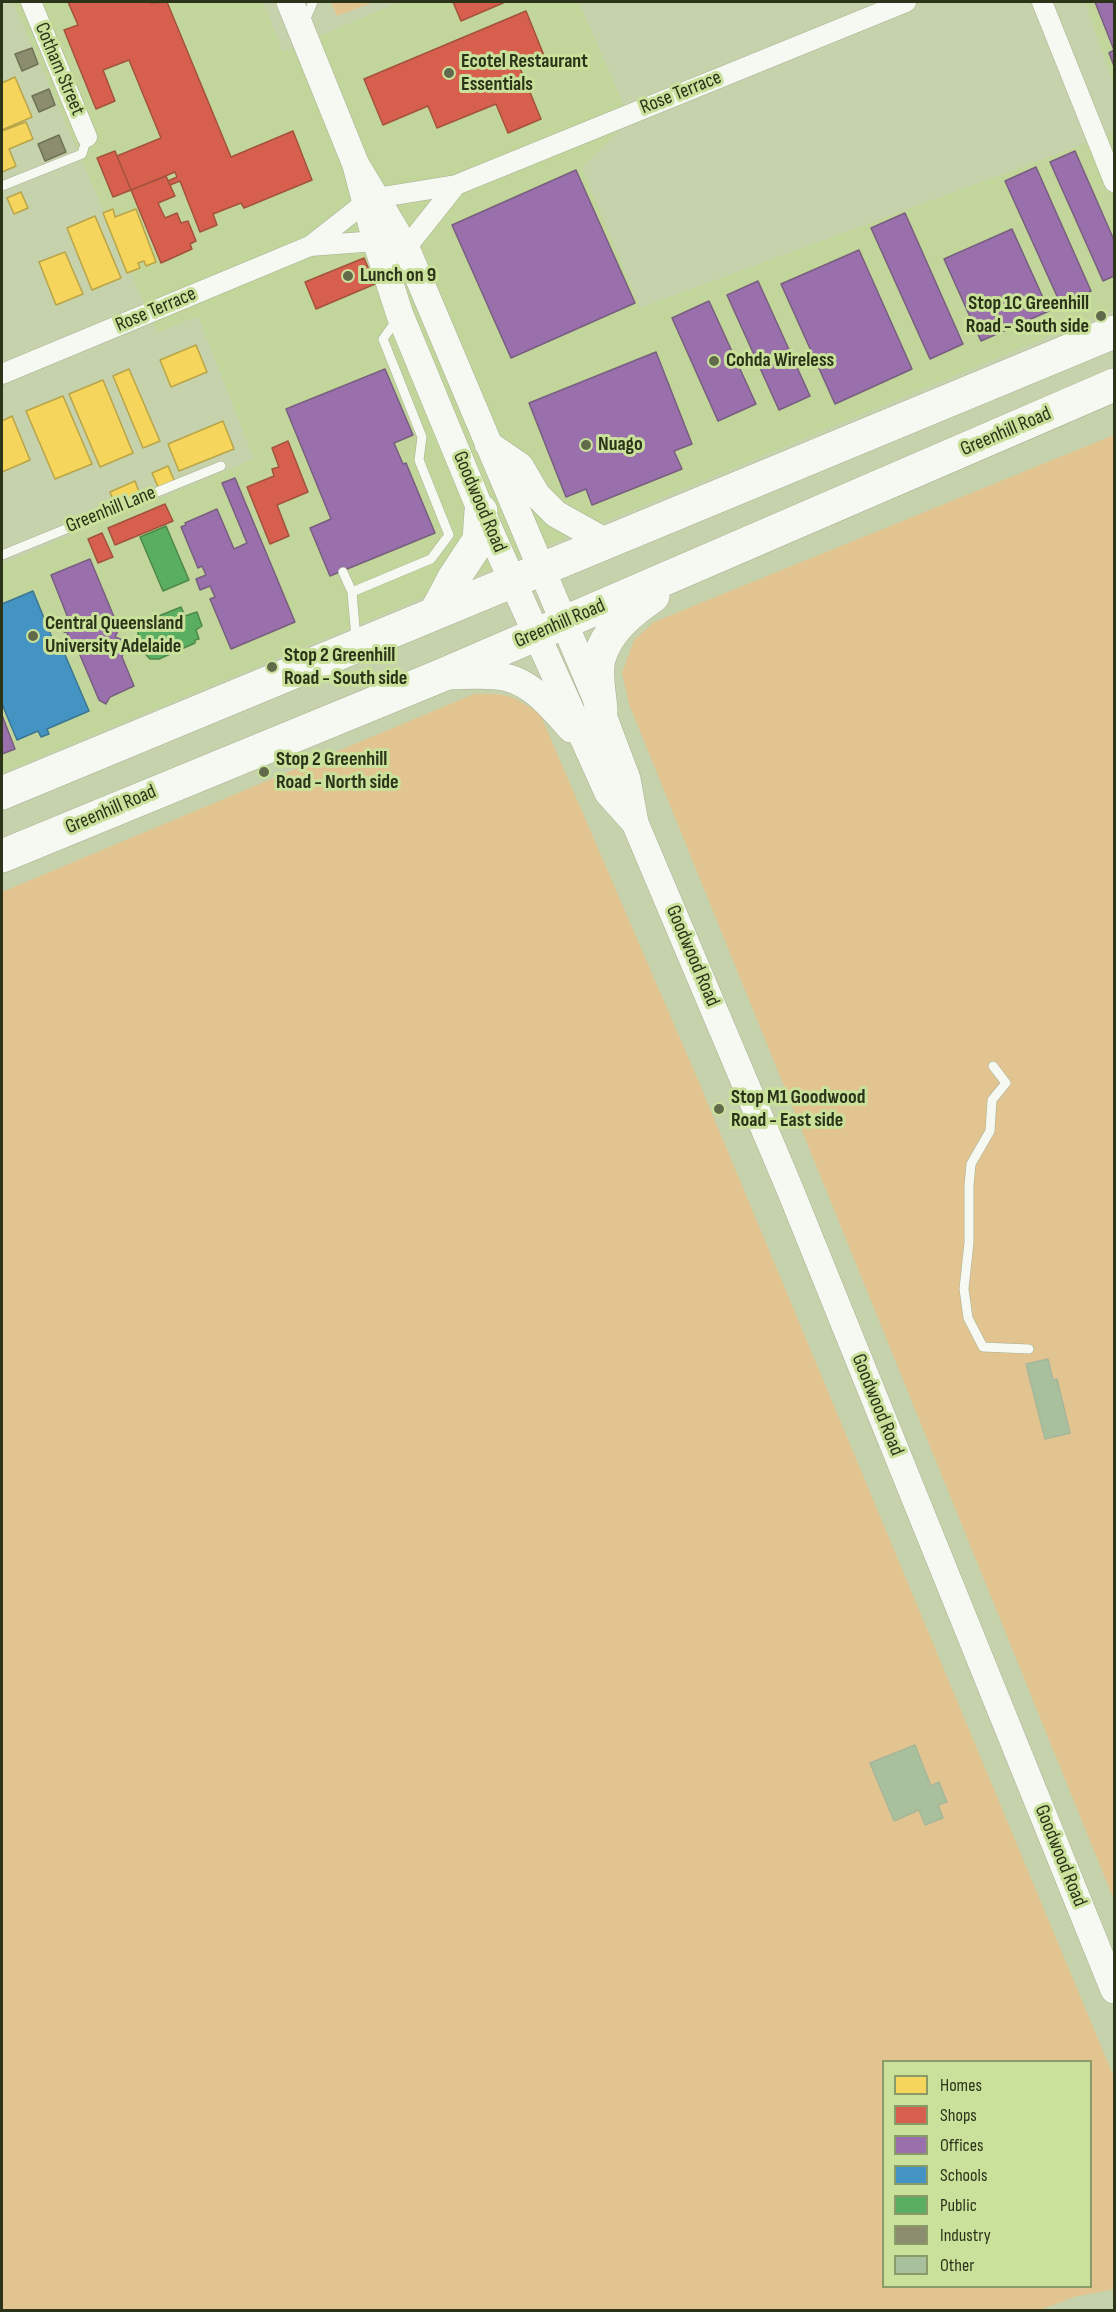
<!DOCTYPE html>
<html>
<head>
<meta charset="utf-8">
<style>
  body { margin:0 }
  #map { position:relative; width:1116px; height:2312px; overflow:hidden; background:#c5d2ab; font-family:"Sofia Sans Condensed",sans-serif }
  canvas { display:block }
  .frame { position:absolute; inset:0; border:3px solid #2b3318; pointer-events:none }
  .legend { position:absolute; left:882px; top:2060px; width:210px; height:228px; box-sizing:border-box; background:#cae19c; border:2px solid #8a9b67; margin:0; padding:8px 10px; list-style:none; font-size:18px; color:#2b3318 }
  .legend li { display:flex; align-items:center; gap:12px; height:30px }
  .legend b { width:30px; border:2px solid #8a9b67 }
</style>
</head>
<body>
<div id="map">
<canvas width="1116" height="2312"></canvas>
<div class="frame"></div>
<ul class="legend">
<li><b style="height:16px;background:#f6d55c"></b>Homes</li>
<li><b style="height:16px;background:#d6604d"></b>Shops</li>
<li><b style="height:16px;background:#9970ab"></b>Offices</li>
<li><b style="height:16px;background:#4393c3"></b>Schools</li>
<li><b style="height:16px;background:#5aae61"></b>Public</li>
<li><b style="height:16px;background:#8c8c6e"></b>Industry</li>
<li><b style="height:16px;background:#a9c09d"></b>Other</li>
</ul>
</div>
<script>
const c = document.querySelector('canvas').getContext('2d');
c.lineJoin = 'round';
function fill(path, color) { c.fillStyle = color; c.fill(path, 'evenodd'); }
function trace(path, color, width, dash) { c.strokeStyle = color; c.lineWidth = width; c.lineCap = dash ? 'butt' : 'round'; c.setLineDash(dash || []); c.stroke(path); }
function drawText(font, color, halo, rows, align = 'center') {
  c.font = font + ' "Sofia Sans Condensed",sans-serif'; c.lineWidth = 6; c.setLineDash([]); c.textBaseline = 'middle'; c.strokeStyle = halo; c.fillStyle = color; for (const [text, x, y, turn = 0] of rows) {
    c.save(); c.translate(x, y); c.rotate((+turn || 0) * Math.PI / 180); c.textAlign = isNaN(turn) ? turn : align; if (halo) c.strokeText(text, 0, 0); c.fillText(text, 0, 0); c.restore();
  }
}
fill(new Path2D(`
  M13,2h250l20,50 116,-50h180l51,118 -48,48 58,140 474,-175v176l-1112,464v-209l252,-105 -56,-143 -41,17z
  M1085,2h29v83z`), '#c2d59a');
fill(new Path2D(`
  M331,2h43l-37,14z
  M1114,435v1465l-485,-1196 -7,-31 12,-33 20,-18z
  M474,694c33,-1 38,1 66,20l158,366 416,997v212l-40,8 -34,13h-1038v-1418zM884,2062h206v224h-206z`), '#e2c491');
const homes = new Path2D(`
  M15,77l17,40 -30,13v-47z
  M26,122l7,17 -24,10 7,17 -14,6v-41z
  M21,192l7,16 -14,6 -7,-16z
  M113,209l2,8 21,-8 20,53 -10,4 -2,-5 -6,2 2,5 -13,5 -24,-60z
  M95,216l26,62 -29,12 -25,-62z
  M65,252l18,42 -27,11 -17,-43z
  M196,345l11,27 -36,15 -11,-27z
  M129,369l31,72 -17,7 -30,-72z
  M103,380l30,73 -33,14 -31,-73z
  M63,396l29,68 -37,15 -29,-68z
  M12,416l18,44 -28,12v-51z
  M223,421l11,28 -55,22 -11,-27z
  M168,466l7,16 -16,7 -7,-16z
  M135,481l6,16 -25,10 -6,-15z`);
fill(homes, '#f6d55c');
trace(homes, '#b9a448', 1.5);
const shops = new Path2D(`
  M68,2h82l1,1 16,-1 64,155 62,-26 19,49 -68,28 -3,-5 -28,11 4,11 -17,7 -20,-51 -10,4 -2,-4 9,-4 -2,-5 -44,18 -14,-34 44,-18 -32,-78 -26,10 12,31 -19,8 -32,-79 14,-5z
  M453,2h50v1l-42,18z
  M526,11l19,47 -25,10 21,51 -33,14 -12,-29 -59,24 -9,-22 -45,19 -19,-46z
  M115,151l16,39 -18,7 -16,-39z
  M166,176l9,20 -17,7 7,15 12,-5 4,10 7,-2 8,20 -6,3 2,5 -31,14 -30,-73z
  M364,258l11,26 -59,25 -11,-27z
  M288,441l20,51 -31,13 12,31 -19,8 -23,-57 27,-11 -2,-7 7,-2 -7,-19z
  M165,504l8,17 -58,24 -7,-17z
  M102,533l11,24 -15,6 -10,-24z`);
fill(shops, '#d6604d');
trace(shops, '#a3523d', 1.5);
const offices = new Path2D(`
  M1095,2h19v64l-5,-13 5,-3z
  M1075,151l39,89v36l-11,5 -53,-119z
  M1036,167l55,124 -30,14 -56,-124z
  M576,170l59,133 -124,55 -59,-133z
  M905,213l58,131 -33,15 -59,-131z
  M1012,229l37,82 -68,30 -37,-82z
  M859,250l53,119 -77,35 -54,-120z
  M758,281l52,115 -31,14 -52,-115z
  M709,301l47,103 -38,17 -46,-103z
  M656,352l36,92 -18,7 8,18 -90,36 -6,-16 -20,8 -37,-94z
  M385,369l28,66 -19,8 9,21 3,-1 29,70 -105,43 -20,-48 21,-9 -45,-110z
  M235,478l60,144 -64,27 -21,-50 5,-2 -5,-11 -10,4 -4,-11 10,-4 -4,-9 -4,2 -17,-41 5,-2 -1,-2 32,-14 17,40 13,-6 -25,-60z
  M90,559l29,70 -4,8 13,5 -6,15 12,29 -24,11 -4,7 -7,-4 -22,-52 -7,-3 1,-5 -5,-1 2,-6 -4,-1 4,-14 -17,-43z
  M2,715l13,34 -13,5z`);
fill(offices, '#9970ab');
trace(offices, '#785e7f', 1.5);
const schools = new Path2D(`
  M33,591l22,54 5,-2 29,68 -42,18 2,5 -8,3 -3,-6 -21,9 -15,-36v-100z`);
fill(schools, '#4393c3');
trace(schools, '#3c7690', 1.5);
const public = new Path2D(`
  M166,526l23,54 -26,11 -23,-54z
  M181,607l4,9 12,-4 5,14 -6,4 3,9 -4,1v3l-36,16h-9l-12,-13v-18l7,-3 -1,-3z`);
fill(public, '#5aae61');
trace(public, '#4c894b', 1.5);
const industry = new Path2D(`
  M32,48l6,16 -16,7 -7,-17z
  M49,89l6,16 -16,7 -7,-16z
  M59,135l7,17 -21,9 -7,-17z`);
fill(industry, '#8c8c6e');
trace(industry, '#6f7154', 1.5);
const building = new Path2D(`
  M1048,1359l5,21 4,-1 13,54 -25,6 -19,-75z
  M915,1745l16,41 8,-4 8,20 -9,3 5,13 -18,7 -6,-15 -25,11 -24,-58z`);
fill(building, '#a9c09d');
trace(building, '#a6b69a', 1.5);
const lane = new Path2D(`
  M305,21l8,-19
  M2,186l80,-32 5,-17
  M2,555l219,-89
  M343,572l9,20 4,47
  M352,592l79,-33 18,-24 -30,-75 3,-23 -39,-98 15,-21
  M993,1066l13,17 -14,17 -2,31 -19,33 -2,21v57l-5,47 4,29 15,29 46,2`);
const street = new Path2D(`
  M31,2l56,135
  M1042,2l72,180
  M376,198l80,-13 450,-183
  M310,246l66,-5
  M406,248l50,-63
  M2,374l308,-128 56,-44`);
const secondary = new Path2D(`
  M290,2l66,163 20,76 24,74 81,196 127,282 27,30
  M356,165l50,83 195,462 26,69 8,44 154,364 325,803
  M488,444l32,22 17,29 19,19 50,28
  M446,676c17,0 34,-2 51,0 32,2 54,31 74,53`);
const highway = new Path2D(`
  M436,612l18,-34 25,-38 2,-29
  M601,710c-1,-15 -6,-36 -2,-51 7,-28 32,-48 54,-63
  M2,793l1112,-461
  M2,856l438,-180 674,-291`);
trace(lane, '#a7b193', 10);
trace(street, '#a7b193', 21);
trace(secondary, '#a7b193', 28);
trace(highway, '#a7b193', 34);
trace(lane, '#f6f8f2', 9);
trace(street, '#f6f8f2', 20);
trace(secondary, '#f6f8f2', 27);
trace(highway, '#f6f8f2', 33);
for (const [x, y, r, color] of [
  [449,73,6,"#616b4b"],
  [348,276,6,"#616b4b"],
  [1101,316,6,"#616b4b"],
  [714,361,6,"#616b4b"],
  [586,445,6,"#616b4b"],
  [33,636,6,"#616b4b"],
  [272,667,6,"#616b4b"],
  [264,772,6,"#616b4b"],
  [719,1109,6,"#616b4b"]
]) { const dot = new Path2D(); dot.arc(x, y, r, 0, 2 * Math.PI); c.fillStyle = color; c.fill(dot); trace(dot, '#cae19c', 2); }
drawText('bold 20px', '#2b3318', '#cae19c', [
  ["Ecotel Restaurant",461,62],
  ["Essentials",461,85],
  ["Lunch on 9",360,276],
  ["Stop 1C Greenhill",1089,304,"right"],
  ["Road - South side",1089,327,"right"],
  ["Cohda Wireless",726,361],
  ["Nuago",598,445],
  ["Central Queensland",45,624],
  ["University Adelaide",45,647],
  ["Stop 2 Greenhill",284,656],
  ["Road - South side",284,679],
  ["Stop 2 Greenhill",276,760],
  ["Road - North side",276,783],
  ["Stop M1 Goodwood",731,1098],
  ["Road - East side",731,1121]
], 'left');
drawText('20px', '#2b3318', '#cae19c', [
  ["Cotham Street",59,69,67],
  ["Rose Terrace",681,93,-22],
  ["Rose Terrace",156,310,-23],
  ["Greenhill Road",1006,432,-23],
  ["Goodwood Road",479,502,67],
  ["Greenhill Lane",111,510,-22],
  ["Greenhill Road",560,624,-23],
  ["Greenhill Road",111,810,-23],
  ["Goodwood Road",692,956,67],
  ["Goodwood Road",877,1405,68],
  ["Goodwood Road",1060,1856,68]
]);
</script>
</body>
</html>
